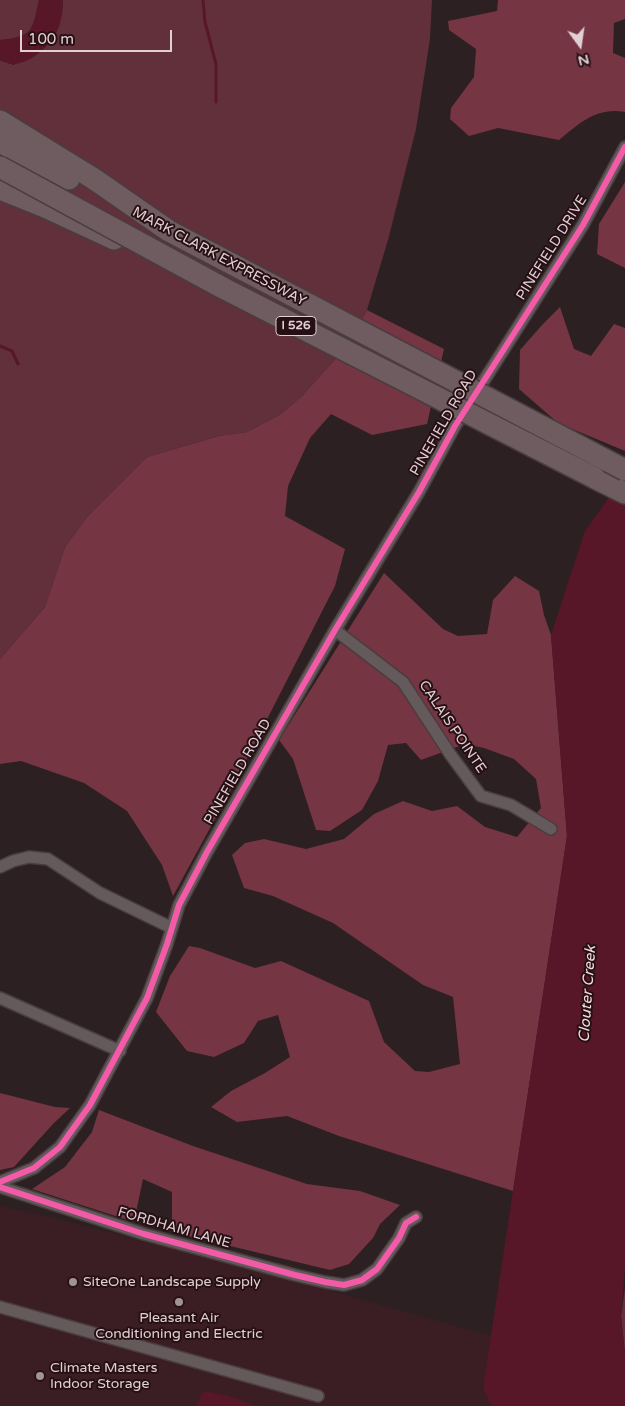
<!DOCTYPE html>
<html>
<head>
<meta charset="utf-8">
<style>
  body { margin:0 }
  #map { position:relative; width:625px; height:1406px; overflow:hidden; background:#2c2022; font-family:"Varela Round",sans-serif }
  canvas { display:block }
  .north { position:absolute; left:555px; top:20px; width:50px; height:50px; -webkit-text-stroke:4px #271015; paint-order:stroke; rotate:166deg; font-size:14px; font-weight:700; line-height:20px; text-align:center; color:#e1d0d3 }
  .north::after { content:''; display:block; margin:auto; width:18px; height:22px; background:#e1d0d3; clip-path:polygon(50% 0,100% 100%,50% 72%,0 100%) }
  .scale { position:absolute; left:20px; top:30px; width:152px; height:22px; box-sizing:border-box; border:2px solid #e1d0d3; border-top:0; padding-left:6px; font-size:15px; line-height:18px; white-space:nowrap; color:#e1d0d3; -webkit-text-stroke:4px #271015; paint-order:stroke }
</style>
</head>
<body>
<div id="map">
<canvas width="625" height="1406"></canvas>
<div class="north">N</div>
<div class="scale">100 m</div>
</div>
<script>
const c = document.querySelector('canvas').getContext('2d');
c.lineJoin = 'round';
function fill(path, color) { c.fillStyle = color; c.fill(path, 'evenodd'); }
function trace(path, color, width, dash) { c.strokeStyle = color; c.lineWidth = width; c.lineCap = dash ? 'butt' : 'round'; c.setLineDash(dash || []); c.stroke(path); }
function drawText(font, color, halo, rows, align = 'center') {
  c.font = font + ' "Varela Round",sans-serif'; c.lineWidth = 4; c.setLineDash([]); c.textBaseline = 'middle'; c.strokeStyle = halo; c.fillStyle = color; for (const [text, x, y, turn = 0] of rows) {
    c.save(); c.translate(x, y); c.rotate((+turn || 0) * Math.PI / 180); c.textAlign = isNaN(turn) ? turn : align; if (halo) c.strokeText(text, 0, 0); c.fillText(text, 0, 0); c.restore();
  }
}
fill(new Path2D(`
  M0,1206l54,12 260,68 177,50 -8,52 8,18h-491z`), '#3b1e24');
fill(new Path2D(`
  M0,0h39c-6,30 -6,37 -39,40z
  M63,0h369l-2,39 -14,90 -28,111 -21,70 -20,36 -45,50 -21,18 -34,18 -28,4 -72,21 -60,60 -22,30 -20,60 -45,52v-599l14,5 48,-51z
  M625,1288v66l-4,-38z`), '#61303a');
fill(new Path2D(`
  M498,0h127v19l-11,4 -1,30 12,5v54c-29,-5 -45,11 -66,28l-61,-12 -29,8 -19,-17 1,-11 23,-31 2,-28 -27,-19 -1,-9 49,-10z
  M625,182v86l-28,-14 2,-30z
  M560,307l14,42 17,7 23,-32 11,4v123l-67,-28 -39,-34 1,-39 22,-25z
  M367,310l77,39 -17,75 -55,11 -41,-21 -21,24 -22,48 -3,30 60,33 -10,37 -101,198 -61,112 -11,-31 -35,-54 -43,-28 -63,-22 -21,3v-105l45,-52 20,-60 22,-30 60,-60 72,-21 28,-4 34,-18 21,-18 45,-50z
  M384,573l59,56 15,7 29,-2 6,-34 22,-24 24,15 5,24 7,20 16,201 -54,355 -174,-55 -52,-20 -50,6 -26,-15 20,-16 34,-18 25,-16 -12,-42 -20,6 -14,22 -30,14 -27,-6 -31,-39 14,-36 19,-30 11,2 55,20 26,-7 88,40 15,41 31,29 14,1 31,-8 -7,-67 -30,-12 -90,-62 -60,-27 -29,-8 -12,-33 13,-12 19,-4 42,10 38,-10 30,-25 29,-13 29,10 25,-5 28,21 32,10 24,-29 -5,-29 -22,-20 -30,-11 -19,-4 -44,16 -15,-17 -18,2 -10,36 -16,29 -32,21 -14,-1 -23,-71 -14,-19z
  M0,1093l55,14 15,1 -16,15 -40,44 -14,3z
  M99,1110l94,36 114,38 53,7 40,14 -20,19 -7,14 -24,26 -19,6 -158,-38v-40l-29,-13 -9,43 -102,-33 33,-22 27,-35z`), '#753543');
fill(new Path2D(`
  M39,0h24c-1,10 -1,22 -6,31 -7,15 -25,31 -42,33 -4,1 -11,-2 -15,-4v-20c35,-3 32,-11 39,-40z
  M625,475v792l-4,49 4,38v52h-134l-8,-18 84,-552 -16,-201 34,-104z
  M206,1391l29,7 17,7 12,1h-67l4,-11z`), '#581728');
trace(new Path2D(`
  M203,0l2,22 11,42v38
  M0,346l12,5 6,13`), '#581728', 3);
const minor = new Path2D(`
  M335,630l68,52 47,72 31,42 30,9 40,24
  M0,867l13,-6 16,-4 19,2 52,34 72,35
  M0,998l120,53
  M0,1182l34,-14 26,-21 30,-42 57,-107 20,-54 12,-39 28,-53 128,-222 84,-138 36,-66 128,-201 42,-78
  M0,1187l144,47 151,41 30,7 19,3 18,-5 15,-11 22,-31 7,-15 10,-6
  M0,1307l318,89`);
const motorway = new Path2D(`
  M0,121l94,58 75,52
  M0,142l69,37
  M0,189l45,18 69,32
  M595,478l30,15`);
trace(minor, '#493d40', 14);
trace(motorway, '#493d40', 24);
trace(minor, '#64595b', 11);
trace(motorway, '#6e5c60', 21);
const motorwayBridge = new Path2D(`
  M0,167l223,121 372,190
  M169,231l456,239`);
trace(motorwayBridge, '#493d40', 24, []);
trace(motorwayBridge, '#6e5c60', 21);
trace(new Path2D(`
  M0,1182l34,-14 26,-21 30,-42 57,-107 20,-54 12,-39 28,-53 128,-222 84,-138 36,-66 128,-201 42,-78
  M0,1187l144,47 151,41 30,7 19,3 18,-5 15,-11 22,-31 7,-15 10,-6`), '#f35aa7', 6);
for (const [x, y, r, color] of [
  [73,1282,5,"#a29295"],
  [179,1302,5,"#a29295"],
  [40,1376,5,"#a29295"]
]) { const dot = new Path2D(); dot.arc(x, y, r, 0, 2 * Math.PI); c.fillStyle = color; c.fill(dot); trace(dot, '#271015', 2); }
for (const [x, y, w] of [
  [296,326,40]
]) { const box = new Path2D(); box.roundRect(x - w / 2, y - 9.5, w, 19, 4); c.fillStyle = '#271015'; c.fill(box); trace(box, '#e1d0d3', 1); }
drawText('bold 12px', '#e1d0d3', null, [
  ["I 526",296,326]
]);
drawText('14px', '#e1d0d3', '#271015', [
  ["PINEFIELD DRIVE",552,248,-58],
  ["MARK CLARK EXPRESSWAY",219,257,28],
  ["PINEFIELD ROAD",444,423,-60],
  ["CALAIS POINTE",452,727,56],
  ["PINEFIELD ROAD",238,772,-60],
  ["FORDHAM LANE",174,1228,16]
]);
drawText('14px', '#e1d0d3', '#271015', [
  ["SiteOne Landscape Supply",83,1282],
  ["Pleasant Air",179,1318,"center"],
  ["Conditioning and Electric",179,1334,"center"],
  ["Climate Masters",50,1368],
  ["Indoor Storage",50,1384]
], 'left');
drawText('italic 15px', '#f2dbde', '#271015', [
  ["Clouter Creek",588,994,-86]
]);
</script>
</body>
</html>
